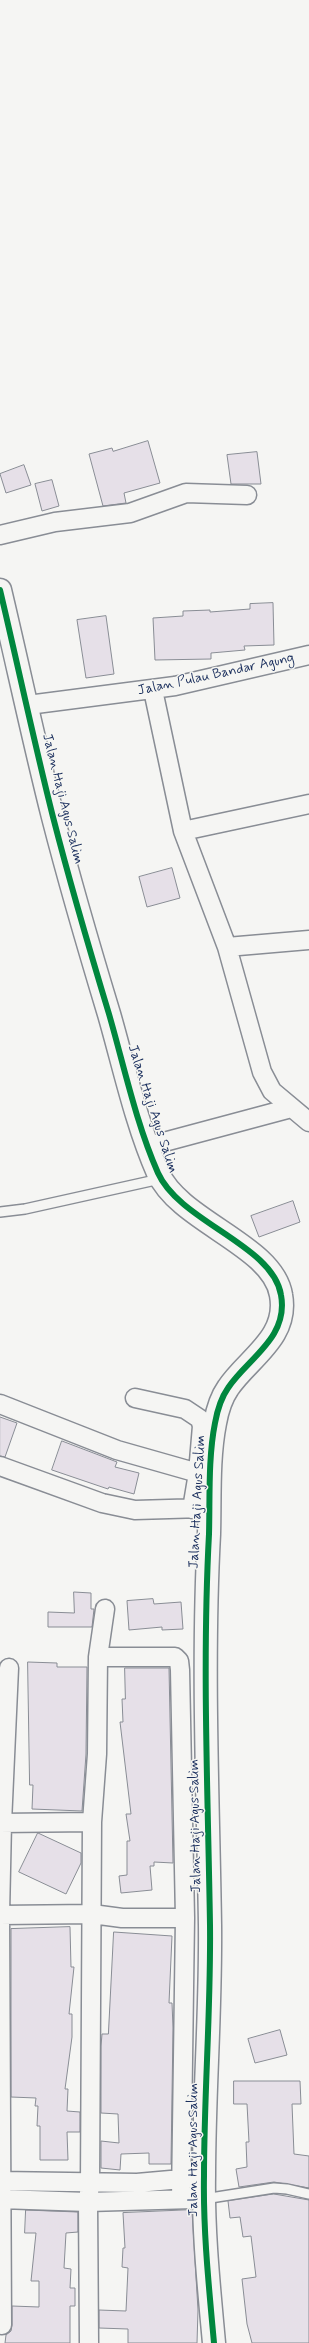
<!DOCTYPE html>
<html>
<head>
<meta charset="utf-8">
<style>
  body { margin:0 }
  canvas { display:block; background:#f5f5f3 }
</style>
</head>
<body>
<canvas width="309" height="2343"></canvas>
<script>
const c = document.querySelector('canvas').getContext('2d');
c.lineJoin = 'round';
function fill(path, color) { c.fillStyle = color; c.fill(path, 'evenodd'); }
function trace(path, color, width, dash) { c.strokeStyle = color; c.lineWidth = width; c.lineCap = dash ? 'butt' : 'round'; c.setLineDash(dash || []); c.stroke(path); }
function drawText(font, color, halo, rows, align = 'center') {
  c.font = font + ' Mynerve,sans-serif'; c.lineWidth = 3; c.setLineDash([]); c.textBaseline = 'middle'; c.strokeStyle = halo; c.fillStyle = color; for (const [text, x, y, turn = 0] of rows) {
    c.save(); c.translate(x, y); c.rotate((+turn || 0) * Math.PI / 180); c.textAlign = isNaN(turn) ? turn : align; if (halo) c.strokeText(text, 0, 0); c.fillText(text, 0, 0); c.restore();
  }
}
const building = new Path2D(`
  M148,441l12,42 -36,10 2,10 -23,3 -14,-52 23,-6 1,3z
  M257,452l4,32h-30l-4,-29z
  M24,465l7,20 -25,8 -6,-19z
  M52,480l7,26 -17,5 -7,-27z
  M273,603l1,42 -30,1 1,4 -34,3v6l-56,1 -2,-42 30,-2v-5l27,-1v2l40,-3v-5z
  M106,616l8,58 -28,4 -9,-58z
  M172,868l8,30 -33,9 -8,-30z
  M293,1201l7,21 -41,15 -8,-21z
  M0,1417l17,6 -12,34 -5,-1z
  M62,1441l55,21 -2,5 24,6 -5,21 -25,-7 -1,2 -56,-19z
  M74,1592l17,1v16h3l-2,18h-44v-15l26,1z
  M153,1599l1,5 27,-2 2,27 -21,1v-3l-33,3 -2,-29z
  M28,1662l29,1v4h30l-1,87 -4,57 -50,-2 1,-24h-3z
  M125,1668h44l4,195 -19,-1v4h-4l2,24 -31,3 -2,-17 8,-1v-34h3l-4,-27h5l-11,-92h3l-1,-23h3z
  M38,1833l43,20v10l-15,31 -47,-22z
  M70,1927l1,40h3l-5,47h3v23l-7,52h3l-1,22 13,1v20h-13l1,28h-28v-34h-3l1,-20h-3l1,-8 -25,-1v-168z
  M114,1932l58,4 -3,67h3l1,25 -2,136h-22v-11l-28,1 -1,16 -19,-2v-27l18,2 -1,-29 -17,-1v-67l1,-12h6z
  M280,2030l7,25 -32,8 -7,-24z
  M234,2081h66l1,23h-9l2,50 15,2v32l-35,-6 -35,5 -3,-18 11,-2 -1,-25h3l-2,-38h-13z
  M274,2194l35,6v143h-57l-5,-19 -5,-45 14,-2 -5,-41 -8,1 -3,-20 -10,1 -2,-17z
  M26,2210l52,2v20l-12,1 -2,35 7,1 -1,19h5v18h-5v37h-65l1,-8 5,-4 1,-6v-19l27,1v-26h-8l5,-48h-11z
  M192,2210l6,100 -1,33h-69v-14l-29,-1v-18l27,1 2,-43 -6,-1 1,-19h2l-2,-35z`);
fill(building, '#e6e0e8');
trace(building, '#898d95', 1);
const lane = new Path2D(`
  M0,1212l25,-3 135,-30
  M204,2199l70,-11 13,1 22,5`);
const street = new Path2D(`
  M0,535l55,-13 75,-9 56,-20 61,2
  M153,690l30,141 44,116 35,125 10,19 37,31
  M28,705l147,-19 134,-31
  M183,831l126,-27
  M227,947l82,-7
  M149,1146l142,-38
  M135,1398l50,11 15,10 2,7 -4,47
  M0,1404l117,46 81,23 -6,36
  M0,1466l102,37 33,7 68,-2
  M98,1657l7,-48
  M0,1823l92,-1
  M0,1914l2,-91 7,-155
  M0,1915l92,-1 30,4h63l-5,-248 -1,-9 -4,-4h-77l-1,97 -5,68 -2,362 -2,18 1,141
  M0,1917l2,408
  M0,2181l137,2 56,-5
  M0,2199l88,3 105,-3
  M181,2199l4,-281`);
const secondary = new Path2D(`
  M0,590c18,76 34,152 53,227 17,66 36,131 56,197 15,52 27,109 49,159 22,49 115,72 123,122 8,43 -34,64 -53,93 -7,10 -11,24 -13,35 -7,35 -5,76 -6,111 -7,130 -1,261 1,391 1,84 -6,167 -6,251 -1,55 5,112 10,167`);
trace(lane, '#898d95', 12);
trace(street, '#898d95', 21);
trace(secondary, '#898d95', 25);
trace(lane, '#f5f5f3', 9);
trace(street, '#f5f5f3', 18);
trace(secondary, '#f5f5f3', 22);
trace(new Path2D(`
  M0,590c18,76 34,152 53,227 17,66 36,131 56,197 15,52 27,109 49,159 22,49 115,72 123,122 8,43 -34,64 -53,93 -7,10 -11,24 -13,35 -7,35 -5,76 -6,111 -7,130 -1,261 1,391 1,84 -6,167 -6,251 -1,55 5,112 10,167`), '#00873e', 6);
drawText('14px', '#1b2f5e', '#f6f6f2', [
  ["Jalan Pulau Bandar Agung",216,675,-12],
  ["Jalan Haji Agus Salim",62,799,76],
  ["Jalan Haji Agus Salim",152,1109,72],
  ["Jalan Haji Agus Salim",198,1502,-87],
  ["Jalan Haji Agus Salim",196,1826,-91],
  ["Jalan Haji Agus Salim",194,2150,-90]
]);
</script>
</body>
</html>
